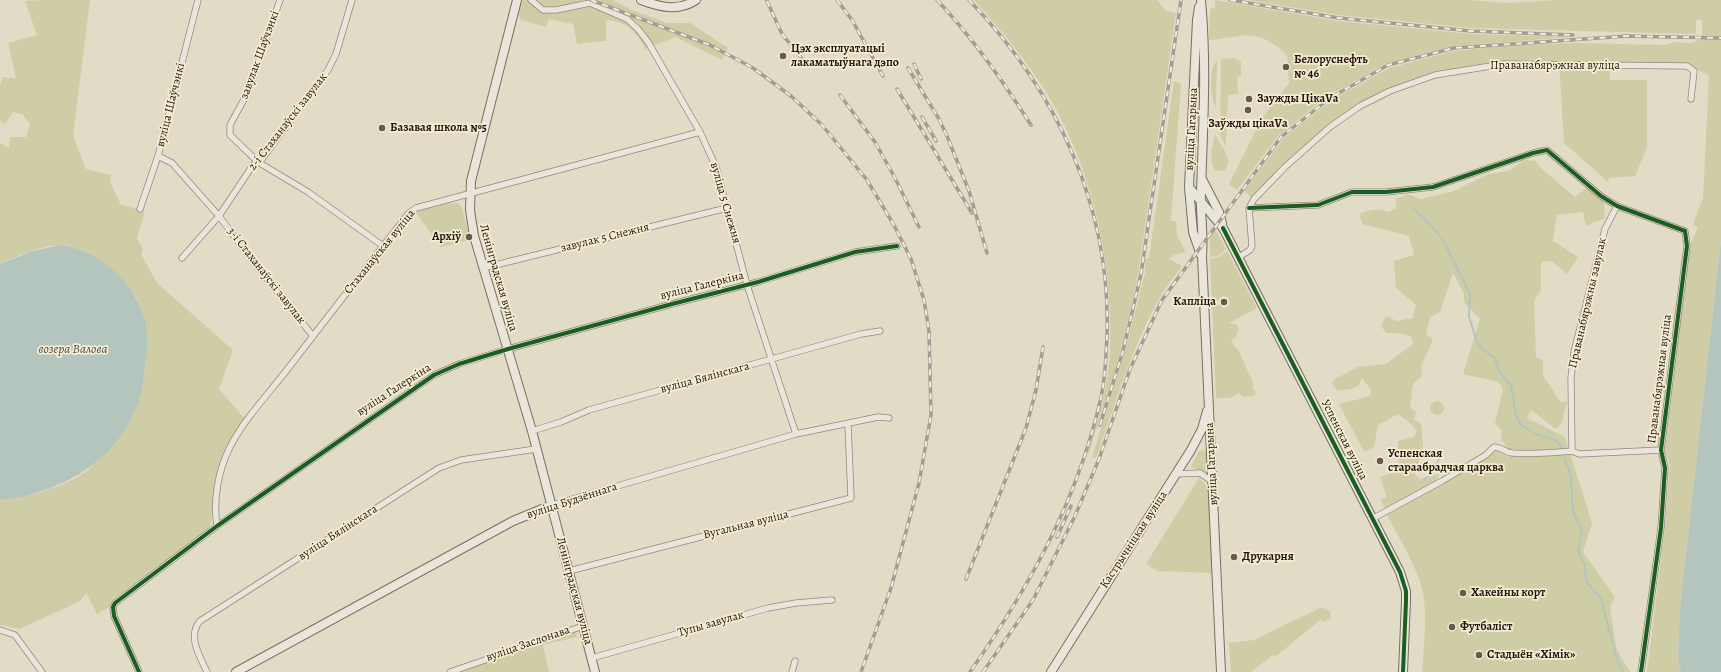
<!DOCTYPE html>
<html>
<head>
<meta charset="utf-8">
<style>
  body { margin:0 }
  canvas { display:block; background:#e2dcc6 }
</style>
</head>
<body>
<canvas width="1721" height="672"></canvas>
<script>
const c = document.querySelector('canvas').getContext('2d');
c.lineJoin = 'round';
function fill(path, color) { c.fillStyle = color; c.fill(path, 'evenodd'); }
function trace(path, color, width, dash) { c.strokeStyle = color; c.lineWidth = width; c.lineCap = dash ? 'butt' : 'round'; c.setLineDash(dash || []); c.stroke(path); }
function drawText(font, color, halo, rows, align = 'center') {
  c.font = font + ' Alegreya,serif'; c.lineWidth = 3.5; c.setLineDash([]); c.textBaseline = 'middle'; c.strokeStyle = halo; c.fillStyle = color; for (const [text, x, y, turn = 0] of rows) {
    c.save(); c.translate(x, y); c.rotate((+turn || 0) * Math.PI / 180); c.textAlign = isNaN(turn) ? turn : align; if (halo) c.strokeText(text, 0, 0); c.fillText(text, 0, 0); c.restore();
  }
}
fill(new Path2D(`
  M46,0h44l-17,135 13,34 25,6 -1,7 11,23 24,6 -8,27 6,11 -2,5 16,29 76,67 -14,39 26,30c-13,18 -23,36 -29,58 -4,18 1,40 -10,55l-94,68 -3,7 -12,7 -11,-21 -6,8 -60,28 -20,-4v-125c22,-1 71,-15 88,-30 39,-35 63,-76 57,-130 -1,-15 -1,-30 -9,-43 -8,-13 -22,-21 -34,-30 -8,-6 -17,-15 -27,-19 -21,-9 -56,7 -75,16v-121l9,5 1,-11h16l4,-13 -8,-10 -9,-2 -8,12 -5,-3v-33l2,-11 14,1 -8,-35 29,-8 -12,-34z
  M523,0h90l19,10 35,13h23l38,25 -6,12 -47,-23 -29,12c-11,-17 -17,-27 -40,-29v21l-29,3 -4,-20 -24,-5 -3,8 -25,-7 -4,-8z
  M974,0h183l9,11 10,2 -38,262 -17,76 -33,105c-1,-14 10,-36 13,-49 5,-18 8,-39 9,-57 3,-86 -16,-175 -59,-250 -21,-36 -49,-69 -77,-100z
  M1215,0l123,21 133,13 100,3 -117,9 -67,17 -58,32 -51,41 -41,54 -8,-6 32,-64 28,-37 -2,-28c-30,-28 -41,-19 -78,-15l1,-31 5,-1z
  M1247,0h222l37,3 52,-3h163v240l-41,368 -2,51 3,13h-34l18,-146 5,-61 -5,-15 25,-205 8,-17 -5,-4 10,-26 6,-122 -22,-12 -76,-1 -1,17h37v68l-12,28 -26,2 -1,4 -44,-39 -5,-80 -54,-1 -23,2 -47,9 -76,32 -107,93 -8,-7 40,-53 48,-38 57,-32 65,-17 63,-6 57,-2 93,2 5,-3 18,1 12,-4v-19h-6v14l-225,-6 -131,-13z
  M1234,58l7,4v14l-4,1 1,17 -10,1 -2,52 -6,-13 1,-75z
  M1217,60l-1,48c-6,-13 -8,-37 1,-48z
  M1174,81l7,3 -10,137h5l1,14 9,17 -12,3 -5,4 13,7c-8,11 -17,22 -23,33 -28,50 -44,106 -63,159l-4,-1 33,-105 20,-79v-14l4,-1z
  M1215,134c5,11 20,26 9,37l-9,-1c-7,-10 -2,-25 0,-36z
  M1524,160l12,1 5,7 34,29 14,-11 15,14 1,18 -19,8 -3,-14 -26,3 -4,26 25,16 -11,17 -15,-13 -11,1v28l-7,11 2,56 7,3v15l18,28 6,-2 -5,21 -6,7 -25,-19 -4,8 38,19 27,86 -9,29 32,45 -5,10 6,40 8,16 7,9h-209c2,-26 5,-53 1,-79 -4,-23 -25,-57 -36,-78l65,-36 37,-23 6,-5 11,4h11l-1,-6h-6l-9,-9 1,-9 -7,-8 8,-34 -4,-7 -36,-8 17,-55 -16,-17v-8l-11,-21 -13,39 -10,5 -4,17 7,6 -12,26 1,10 -9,8 -3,22 6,7 -2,6 7,5 2,23 -8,28 8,6 16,-8 -3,8 -51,29 -4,-10 6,-3 -7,-20 19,-6 -1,-30 16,-4 3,-6 -8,-9 -11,-8 -20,11 -4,22 -10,5 -25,-48c7,-2 28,-6 32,-9v-5l-9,-12 -4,8 -7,3 -14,2 -5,-8 3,-4 23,-12 28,-3 27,-20 -2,-8 -14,-3h-11l-5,-7 5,-10 11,5 16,-3 3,-13 -20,-17 -2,-27 20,-6 -5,-19 -46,-12 -4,-9c8,-5 19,-8 28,-3l9,-3v-10l12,-5 12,5 34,-8 34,-17 20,-3z
  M451,203h7l4,5 7,26h-2l2,6 -28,7 -25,-34 6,-4z
  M1210,229h4l2,2 10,18 -7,6 -9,2z
  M1227,251l30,57 -28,15 7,1 3,5 -3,8 -5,3 5,9h2l16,36 -2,1 4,6 -2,4 -10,1 -5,-4 -8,5h-15l-4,-94h6l5,4 5,-1 2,-5 -2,-4 -4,-2 -4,1 -2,4 -6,1 -2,-43 10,-2z
  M1430 408a7 7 0 1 1 14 0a7 7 0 1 1-14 0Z
  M1204,450l4,3v18l-2,2 -15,-6 8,-16z
  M1199,478l9,9 4,86 -55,-2 -11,-7z
  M1322,607l8,4 1,7 -6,4 -5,-2 -45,37 -2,-2 -22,17h-20l-2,-29 25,-3z
  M576,632l1,5 -34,8 6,27h-90l77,-28z`), '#cfcda5');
fill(new Path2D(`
  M1721,240v432h-40l-3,-13 2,-51z
  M61,245c25,4 43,15 60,33 25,27 30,54 24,89 -1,10 -2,21 -5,30 -15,46 -47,75 -90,91 -17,6 -32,11 -50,12v-236l32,-13z`), '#b4c5be');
trace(new Path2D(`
  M1413,209l18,16 12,15 27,54 -1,23 8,25 4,6 14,10 4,14 12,13 5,30 5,10 17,10 18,5 6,7
  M1564,458l7,18 2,36 9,18 -4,21 7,14 1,16 15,18 16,60 6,13
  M1423,480l9,-6 7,-15`), '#b4c5be', 2);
const street = new Path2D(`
  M280,0l-33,94 -17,31v10l28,27 50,30 75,54
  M531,0l12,10h13l34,-7 37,16 11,10 10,13 52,90 16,35 31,118 49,149
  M158,156l14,7 47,53 35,47 59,73
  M1249,208l69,-3 34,-13h34l47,-5 100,-34 14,-3 54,46 16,10 68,25 2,15 -26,204 4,18 -4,60 -20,144
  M140,209l18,-53 40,-156
  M1239,257l11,-7 2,-4 -3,-38 5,-9 31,-32 45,-40 30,-21 30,-15 45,-16 68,-11 184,2 7,5 -3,28
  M182,258l37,-42 34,-51 9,-6 66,-89 8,-16 16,-54
  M483,268l244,-60
  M532,431l29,-9 28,-12 272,-76 19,-3
  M1572,451l-1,-73 3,-26 31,-123 12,-23
  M1177,474l23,-1 13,9
  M552,505l244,-71 82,-17 11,1
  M1372,519l70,-38 44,-26 8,-8c7,0 11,5 18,6 20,1 40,0 60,-2l7,3 82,-4
  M217,526c-4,-26 1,-55 13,-79 15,-29 40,-55 60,-81 39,-51 79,-102 119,-153l7,-5 284,-76
  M569,571l282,-73 -3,-74
  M0,630l15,5 27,37
  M592,658l176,-50 28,-5 36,-3
  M139,672l-25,-56 -1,-9 2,-4 102,-77 217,-151 25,-11 49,-15 164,-45 86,-22 97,-30 42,-6
  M207,672c-7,-15 -20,-36 -7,-51l239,-153 22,-8 75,-11
  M450,672l133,-46
  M792,672l3,-11`);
const secondary = new Path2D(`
  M517,0l-46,181 -1,29 4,26 58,195 63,241
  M641,0c19,7 37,12 55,0
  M1201,0c6,65 2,127 0,192 -1,22 3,43 1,64l19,416
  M1199,7l-2,13 -8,167 4,45 8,23
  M1202,179l17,33 3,11
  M1189,187l34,41 177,344 6,19v10l-3,71
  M236,672l277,-151 39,-16
  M1051,672l140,-222 11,-21 5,-18`);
trace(street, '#908a7d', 7);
trace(secondary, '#756f64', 10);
trace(street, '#e9e5da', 5.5);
trace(secondary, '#e9e5da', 8);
const rail = new Path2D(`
  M591,0l119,45 43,23 38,28 31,29 45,55 28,47 16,32 13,41 5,31 2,84 -12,68 -28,105 -30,84
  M837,0l15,20 31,56
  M937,0c37,39 66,81 94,125
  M969,0c88,91 142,207 138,335 -1,23 -2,48 -8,71 -24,99 -71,183 -129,266
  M1230,0l109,18 132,13 102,4
  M767,1l15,33 21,26
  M1623,36l98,2
  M914,64l7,15
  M908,68l31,51 8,17 22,55 18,62
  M897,89l75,124
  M840,95l35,47 20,36 24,49
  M922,117l14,24
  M1100,425l23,-74 18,-77 40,-274
  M1057,537l14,-31
  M966,579l60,-151 10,-38 7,-43
  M983,672l50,-72 42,-84 24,-57 31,-90 32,-69 119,-163 49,-39 58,-33 66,-17 174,-12`);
trace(rail, '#a29e96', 3.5);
trace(rail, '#f5edd2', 2, [6]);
trace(new Path2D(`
  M1249,208l69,-3 34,-13h34l47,-5 100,-34 14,-3 54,46 16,10 68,25 2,15 -26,204 4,18 -4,60 -20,144
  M1223,228l177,344 6,19v10l-3,71
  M139,672l-25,-56 -1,-9 2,-4 102,-77 217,-151 25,-11 49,-15 164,-45 86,-22 97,-30 42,-6`), '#1b5e20', 4);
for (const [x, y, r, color] of [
  [783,56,4,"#66594e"],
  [1286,67,4,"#66594e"],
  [1249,99,4,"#66594e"],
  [1248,110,4,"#66594e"],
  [382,128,4,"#66594e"],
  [469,237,4,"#66594e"],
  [1224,302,4,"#66594e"],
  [1380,461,4,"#66594e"],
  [1234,557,4,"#66594e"],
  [1463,593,4,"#66594e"],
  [1452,627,4,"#66594e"],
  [1479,655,4,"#66594e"]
]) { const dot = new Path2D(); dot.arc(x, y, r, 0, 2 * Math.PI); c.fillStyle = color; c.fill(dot); trace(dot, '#f5edd2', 1.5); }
drawText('bold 12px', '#23130d', '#f5edd2', [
  ["Цэх эксплуатацыі",791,49],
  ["лакаматыўнага дэпо",791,63],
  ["Белоруснефть",1294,60],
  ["№ 46",1294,74],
  ["Заужды ЦікаVа",1257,99],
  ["Заўжды цікаVа",1248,124,"center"],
  ["Базавая школа №5",390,128],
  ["Архіў",461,237,"right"],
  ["Капліца",1216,302,"right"],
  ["Успенская",1388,454],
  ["стараабрадчая царква",1388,468],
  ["Друкарня",1242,557],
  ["Хакейны корт",1471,593],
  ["Футбаліст",1460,627],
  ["Стадыён «Хімік»",1487,655]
], 'left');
drawText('12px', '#23130d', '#f5edd2', [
  ["завулак Шаўчэнкі",260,55,-70],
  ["Праванабярэжная вуліца",1555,66],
  ["вуліца Шаўчэнкі",171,105,-76],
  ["2-і Стаханаўскі завулак",288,122,-52],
  ["вуліца Гагарына",1192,129,-87],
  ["вуліца 5 Снежня",725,203,74],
  ["завулак 5 Снежня",605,238,-14],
  ["Стаханаўская вуліца",380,252,-51],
  ["3-і Стаханаўскі завулак",266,276,52],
  ["Ленінградская вуліца",498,278,74],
  ["вуліца Галеркіна",702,286,-14],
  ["Праванабярэжны завулак",1588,303,-77],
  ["вуліца Бялінскага",705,378,-15],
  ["Праванабярэжная вуліца",1660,379,-83],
  ["вуліца Галеркіна",394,390,-33],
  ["Успенская вуліца",1344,440,63],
  ["вуліца Гагарына",1212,464,-93],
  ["вуліца Будзённага",572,501,-18],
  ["Вугальная вуліца",746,525,-14],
  ["вуліца Бялінскага",338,533,-33],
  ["Кастрычніцкая вуліца",1134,540,-57],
  ["Ленінградская вуліца",574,591,75],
  ["Тупы завулак",711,624,-16],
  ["вуліца Заслонава",528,644,-19]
]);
drawText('italic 13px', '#4f4e4a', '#f5edd2', [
  ["возера Валова",73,350]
]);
</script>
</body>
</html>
